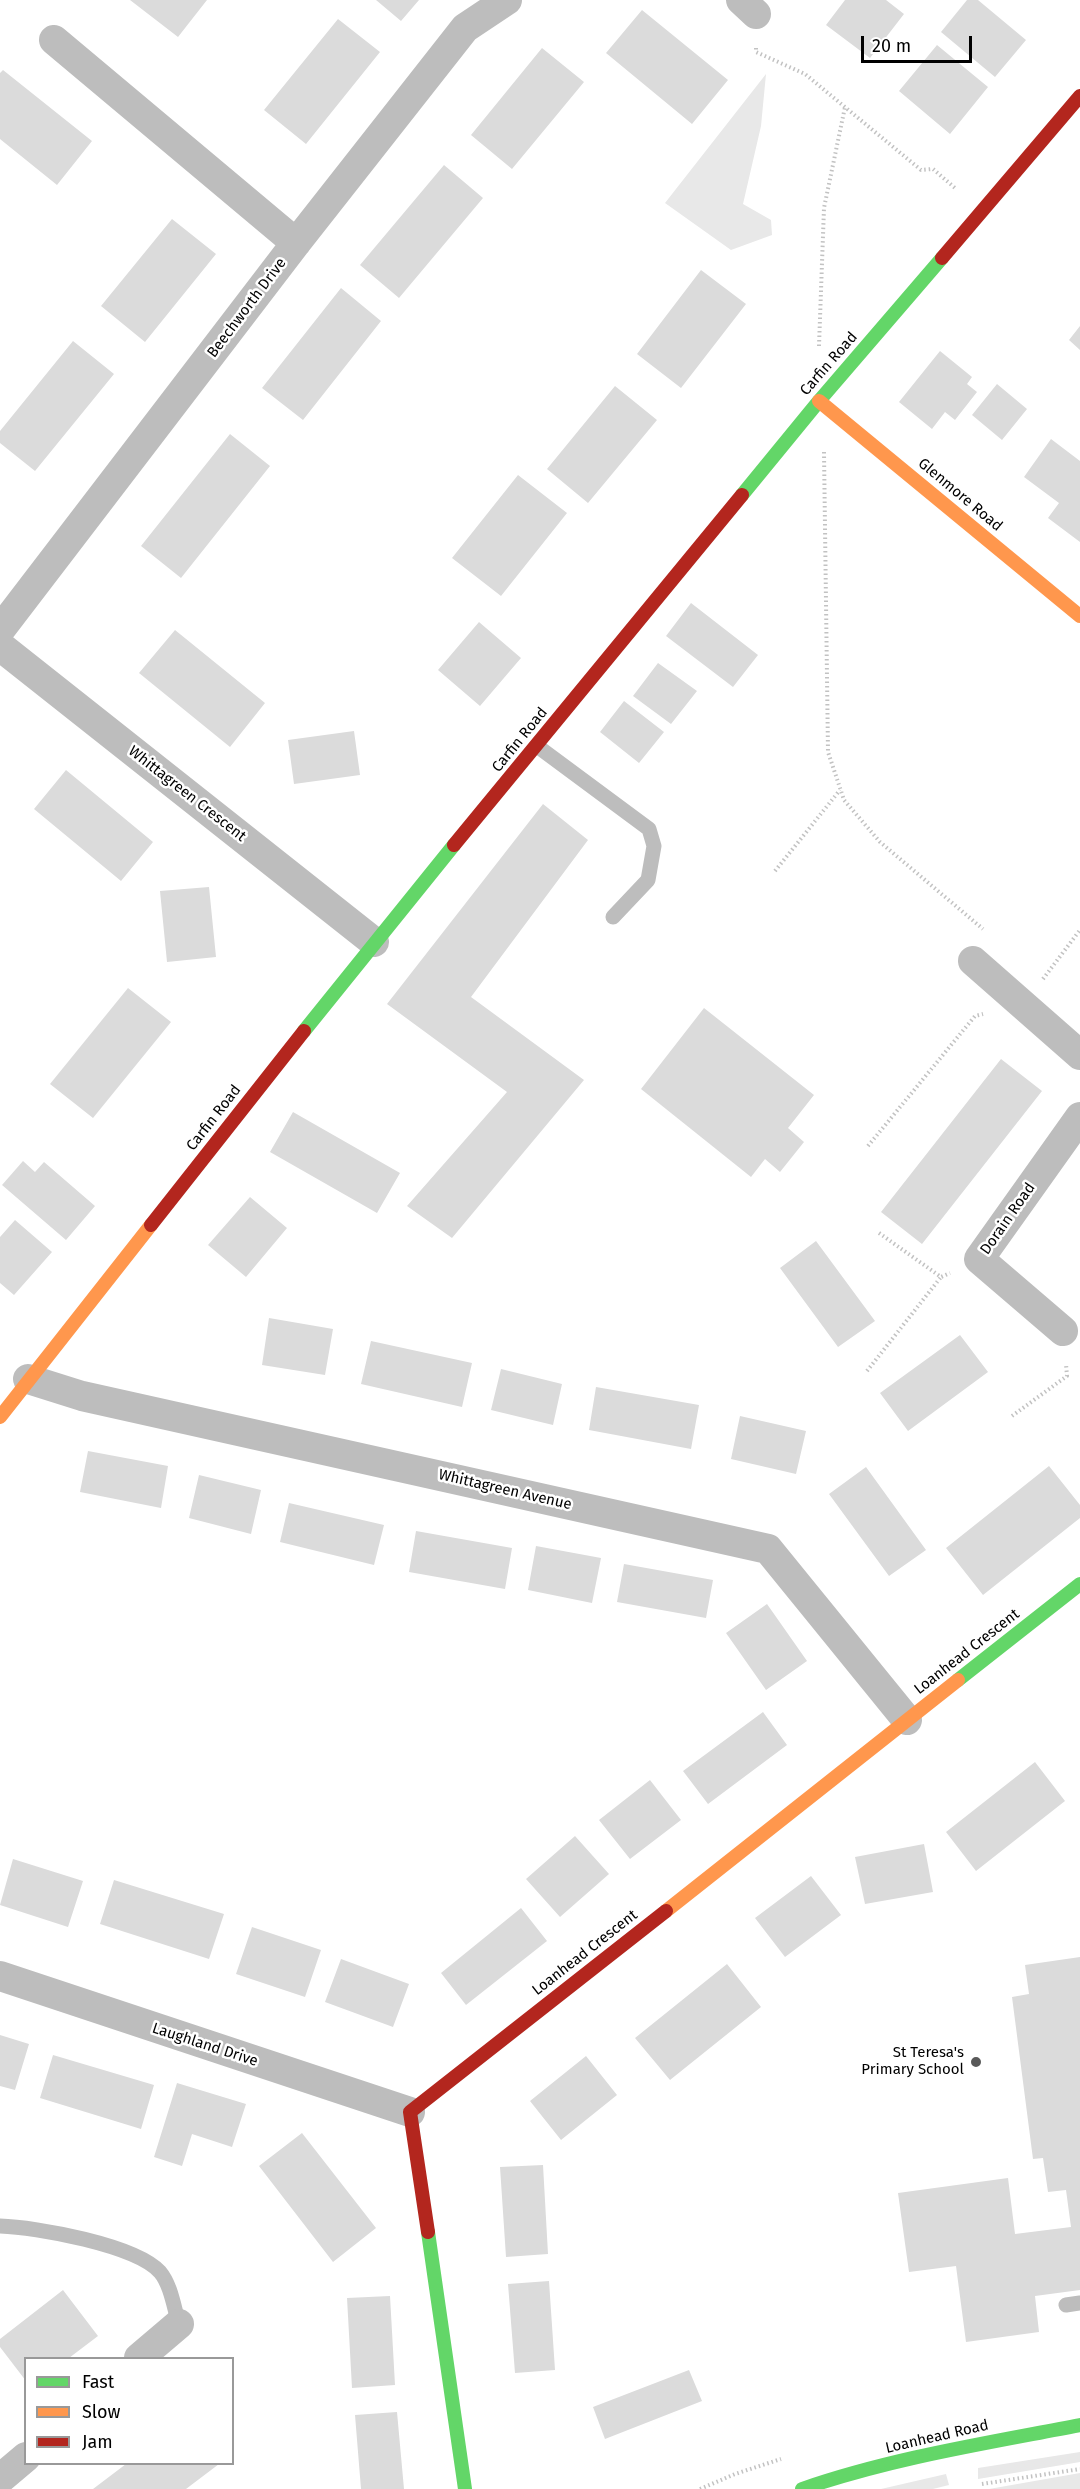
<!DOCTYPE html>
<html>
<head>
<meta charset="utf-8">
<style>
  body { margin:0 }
  #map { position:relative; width:1080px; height:2489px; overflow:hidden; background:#fff; font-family:"Fira Sans",sans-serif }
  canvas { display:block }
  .legend { position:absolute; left:24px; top:2357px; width:210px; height:108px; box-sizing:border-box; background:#fff; border:2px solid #999; margin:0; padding:8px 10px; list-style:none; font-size:18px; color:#000 }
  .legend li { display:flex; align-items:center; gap:12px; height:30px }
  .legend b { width:30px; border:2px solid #999 }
  .scale { position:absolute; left:861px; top:36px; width:111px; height:27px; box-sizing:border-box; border:3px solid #000; border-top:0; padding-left:8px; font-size:18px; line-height:21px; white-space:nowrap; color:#000; -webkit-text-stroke:4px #fff; paint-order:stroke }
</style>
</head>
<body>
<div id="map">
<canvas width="1080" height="2489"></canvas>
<ul class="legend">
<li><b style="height:8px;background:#63d668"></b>Fast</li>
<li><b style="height:8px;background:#ff974d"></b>Slow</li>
<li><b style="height:8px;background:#b3261e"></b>Jam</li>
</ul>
<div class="scale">20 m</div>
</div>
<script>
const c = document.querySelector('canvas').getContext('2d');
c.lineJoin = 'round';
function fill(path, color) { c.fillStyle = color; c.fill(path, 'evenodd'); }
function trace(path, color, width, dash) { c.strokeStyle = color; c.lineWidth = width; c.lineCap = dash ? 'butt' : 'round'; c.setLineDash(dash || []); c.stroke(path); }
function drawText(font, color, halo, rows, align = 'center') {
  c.font = font + ' "Fira Sans",sans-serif'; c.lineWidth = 5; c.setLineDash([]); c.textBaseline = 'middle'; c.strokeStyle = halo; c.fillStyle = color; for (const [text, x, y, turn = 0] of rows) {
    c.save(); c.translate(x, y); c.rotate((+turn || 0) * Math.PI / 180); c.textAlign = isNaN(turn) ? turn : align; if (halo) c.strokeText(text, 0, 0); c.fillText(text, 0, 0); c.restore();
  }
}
fill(new Path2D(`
  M766,74l-5,52 -18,78 28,16 1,15 -41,15 -66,-47z
  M1080,2452v10l-102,17v-11z
  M1080,2473v16h-91z
  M946,2474l3,11 -16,4h-52z`), '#e8e8e8');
fill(new Path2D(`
  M130,0h77l-29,37z
  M376,0h43l-18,21z
  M845,0h41l18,14 -34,44 -44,-33z
  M967,0h11l48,40 -31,37 -54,-45z
  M642,10l86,70 -36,44 -86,-71z
  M338,19l42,33 -74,92 -42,-34z
  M937,45l51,42 -38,47 -51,-43z
  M542,48l42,34 -72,87 -41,-34z
  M3,70l89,71 -35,44 -57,-46v-66z
  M444,165l39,33 -84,100 -39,-33z
  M172,219l44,35 -71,88 -44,-36z
  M701,270l45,34 -65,84 -44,-34z
  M341,288l40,33 -78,99 -41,-32z
  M1080,326v24l-11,-10z
  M73,341l41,33 -79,97 -35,-28v-12z
  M940,351l32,26 -5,7 10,8 -22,28 -10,-8 -13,17 -33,-27z
  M997,384l30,25 -25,31 -30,-25z
  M615,386l42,34 -69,83 -41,-34z
  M230,434l40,32 -89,112 -40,-32z
  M1051,439l29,22v81l-32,-24 11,-15 -35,-26z
  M518,475l49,38 -66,83 -49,-38z
  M691,603l67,52 -25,32 -67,-51z
  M479,622l42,36 -41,48 -42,-36z
  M175,630l90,73 -35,44 -91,-74z
  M658,663l39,28 -26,33 -38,-28z
  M624,701l40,31 -25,31 -39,-31z
  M354,731l6,44 -66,9 -6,-44z
  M66,770l87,72 -32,39 -87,-72z
  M543,804l45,36 -117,157 113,83 -132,158 -45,-32 100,-114 -120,-88z
  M209,887l7,70 -49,5 -7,-71z
  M128,988l43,34 -78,96 -43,-34z
  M704,1008l110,87 -26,33 16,14 -24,30 -15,-13 -14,18 -110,-88z
  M1001,1059l41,32 -120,153 -41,-32z
  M293,1112l107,61 -23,40 -107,-61z
  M23,1161l12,11 9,-10 51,44 -29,34 -64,-55z
  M250,1197l37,31 -41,49 -38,-32z
  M15,1220l37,32 -38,43 -14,-12v-46z
  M816,1241l59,80 -37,26 -58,-79z
  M269,1318l64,11 -8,46 -63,-10z
  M960,1335l28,37 -80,59 -28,-38z
  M371,1341l101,22 -10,44 -101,-23z
  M501,1369l61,15 -9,41 -62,-15z
  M596,1387l103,18 -8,44 -102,-19z
  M740,1416l66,15 -10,43 -65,-15z
  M88,1451l80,15 -7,42 -81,-16z
  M1049,1466l31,39v13l-97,77 -37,-47z
  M866,1467l60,83 -37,26 -60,-82z
  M199,1475l62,15 -10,44 -62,-16z
  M289,1503l95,22 -10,40 -94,-23z
  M416,1531l96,17 -7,41 -96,-17z
  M536,1546l65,12 -9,45 -64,-13z
  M624,1564l89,16 -7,38 -89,-16z
  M767,1604l40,57 -41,29 -40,-57z
  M763,1712l24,33 -79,59 -25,-33z
  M1035,1762l30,39 -89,70 -30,-39z
  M650,1780l31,40 -51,39 -31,-39z
  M575,1836l34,38 -49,43 -34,-38z
  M924,1844l9,48 -68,12 -10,-47z
  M13,1859l70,22 -15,46 -68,-22z
  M811,1876l30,39 -56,42 -30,-39z
  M114,1880l110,34 -15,45 -109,-35z
  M521,1908l26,33 -81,64 -25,-32z
  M252,1927l69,23 -16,47 -69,-23z
  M1080,1957v333l-45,6 4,36 -73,10 -10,-76 -47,6 -11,-79 110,-15 7,56 56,-7 -5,-37 -18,2 -5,-34 -10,1 -21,-162 17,-3 -4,-29z
  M341,1959l68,25 -16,43 -68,-25z
  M727,1964l34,43 -91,73 -35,-42z
  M0,2035l29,9 -14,46 -15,-4z
  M53,2055l101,30 -13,44 -101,-31z
  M586,2056l31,39 -56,45 -31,-39z
  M177,2083l69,21 -14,43 -40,-13 -10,32 -28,-9z
  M302,2133l74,95 -43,34 -74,-96z
  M543,2165l5,89 -42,3 -6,-90z
  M549,2281l6,89 -40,3 -7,-89z
  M63,2290l35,46 -29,22h-43v23l-26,-34v-8z
  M390,2296l5,89 -43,3 -5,-90z
  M689,2370l13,31 -97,38 -12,-32z
  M397,2412l7,77h-43l-6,-74z
  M126,2464h93l-33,25h-93z`), '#dbdbdb');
trace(new Path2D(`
  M756,48v4l49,22 116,96 12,-1 22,19
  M819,346l5,-138 21,-101
  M824,452l4,300 16,48 36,42 103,87
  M775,871l65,-81
  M1043,979l37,-49
  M868,1146l107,-130 8,-2
  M879,1233l62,44 9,-4
  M867,1371l74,-94
  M1012,1416l55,-40 -1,-12
  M982,2484l98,-15
  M700,2489l35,-15 46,-15`), '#c2c2c2', 4, [1.5, 3]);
trace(new Path2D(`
  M537,746l112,83 5,17 -6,34 -35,37
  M0,2226c36,1 136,19 160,46 11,13 14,36 19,52
  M1066,2305l14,-2`), '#bdbdbd', 15);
trace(new Path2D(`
  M741,0l15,14
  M54,40l242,203
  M0,630l296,-387 169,-215 42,-28
  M0,646l374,296
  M973,961l107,94
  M1063,1331l-84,-72 101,-142
  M28,1379l54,17 686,153 139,171
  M0,1976l410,136
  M139,2358l40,-34
  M0,2479l26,-22`), '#bdbdbd', 30);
trace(new Path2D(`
  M742,495l77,-94 123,-143
  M304,1031l150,-186
  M958,1680l122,-96
  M428,2232l37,257
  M802,2489c89,-31 185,-46 278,-64`), '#63d668', 14);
trace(new Path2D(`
  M819,401l261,215
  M0,1417l151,-192
  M666,1911l292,-231`), '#ff974d', 14);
trace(new Path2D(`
  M942,258l138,-162
  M454,845l288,-350
  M151,1225l153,-194
  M428,2232l-18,-120 256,-201`), '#b3261e', 14);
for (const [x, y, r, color] of [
  [976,2062,6,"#595959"]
]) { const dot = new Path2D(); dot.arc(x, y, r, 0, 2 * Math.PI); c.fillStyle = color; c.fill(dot); trace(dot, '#fff', 2); }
drawText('15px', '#000', '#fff', [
  ["Beechworth Drive",247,308,-53],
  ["Carfin Road",829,364,-49],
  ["Glenmore Road",960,495,40],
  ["Carfin Road",520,740,-51],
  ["Whittagreen Crescent",187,794,38],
  ["Carfin Road",214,1118,-52],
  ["Dorain Road",1008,1219,-55],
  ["Whittagreen Avenue",505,1490,13],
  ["Loanhead Crescent",967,1652,-38],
  ["Loanhead Crescent",585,1953,-38],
  ["Laughland Drive",205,2045,18],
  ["Loanhead Road",937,2437,-13]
]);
drawText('15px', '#000', '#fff', [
  ["St Teresa's",964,2053],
  ["Primary School",964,2070]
], 'right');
</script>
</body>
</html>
